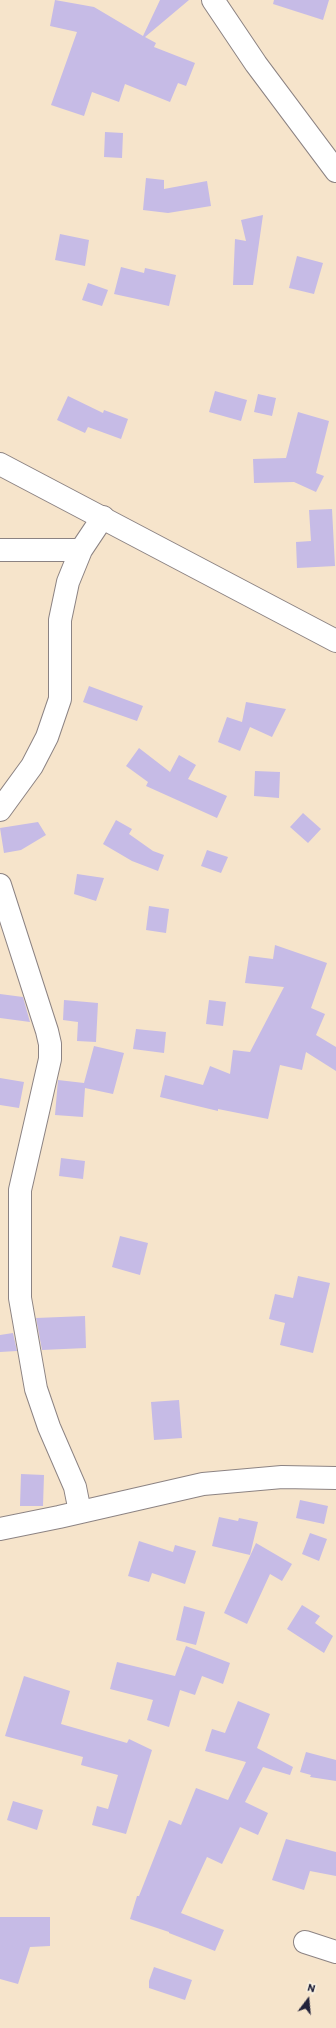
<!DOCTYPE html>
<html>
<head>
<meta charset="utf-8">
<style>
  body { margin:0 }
  #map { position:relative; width:336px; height:2028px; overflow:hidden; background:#f6e4cb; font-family:Itim,sans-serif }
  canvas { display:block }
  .north { position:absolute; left:288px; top:1980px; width:40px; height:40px; -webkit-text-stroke:3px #fcf5e5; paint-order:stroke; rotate:16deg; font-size:11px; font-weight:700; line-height:16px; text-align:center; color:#22223b }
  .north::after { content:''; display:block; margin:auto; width:14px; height:18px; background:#22223b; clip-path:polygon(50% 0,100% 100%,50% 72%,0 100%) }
</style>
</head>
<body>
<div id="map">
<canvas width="336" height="2028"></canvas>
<div class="north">N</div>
</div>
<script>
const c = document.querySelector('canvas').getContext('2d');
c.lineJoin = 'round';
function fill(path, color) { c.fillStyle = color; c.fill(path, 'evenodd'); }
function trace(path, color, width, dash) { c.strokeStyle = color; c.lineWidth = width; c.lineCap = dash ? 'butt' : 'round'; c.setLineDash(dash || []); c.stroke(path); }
fill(new Path2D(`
  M55,0l39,7 49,29 17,-36h29l-44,37 11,6 -2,4 41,16 -9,23 -8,-3 -8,19 -45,-18 -6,18 -27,-10 -8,24 -33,-11 26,-73 -27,-6z
  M274,0h55l-6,20 -50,-16z
  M105,132l18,1 -1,25 -18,-1z
  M146,178l18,2v9l43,-8 4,25 -43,7 -25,-3z
  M263,215l-10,70h-20l2,-46 11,2 -5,-21z
  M60,234l29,6 -4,26 -30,-6z
  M297,256l26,7 -9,31 -25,-6z
  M121,267l23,6 1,-5 31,7 -7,31 -55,-12z
  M88,283l20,7 -6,16 -20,-6z
  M215,391l32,9 -6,21 -32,-9z
  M258,394l18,4 -4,18 -18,-4z
  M68,396l35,17 1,-3 24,9 -7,20 -33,-12 -3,6 -28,-13z
  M298,412l31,9 -13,52 8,3 -8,16 -22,-10 -40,1 -1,-24 33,-1z
  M332,509l3,57 -38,2 -1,-26 15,-1 -2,-31z
  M89,686l54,20 -6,15 -54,-19z
  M246,702l40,7 -14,28 -22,-10 -10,24 -22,-9 9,-25 15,5z
  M139,748l31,24 9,-17 17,10 -8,14 39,17 -10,22 -71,-32 2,-4 -22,-16z
  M255,771l25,1 -1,26 -25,-2z
  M303,813l18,16 -13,14 -18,-16z
  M116,820l16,9 -3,5 24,17 11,4 -6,16 -26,-10 -29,-17z
  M38,822l8,13 -25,15 -17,3 -4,-25z
  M207,850l21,7 -7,16 -20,-7z
  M77,874l27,4 -8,23 -22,-7z
  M149,906l20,3 -3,24 -20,-3z
  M275,945l52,18 -16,45 14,6 -9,21 20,12v24l-30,-19 -4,18 -22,-5 -12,54 -50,-10v2l-58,-14 5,-22 38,10 7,-19 20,8 3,-24 17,2 34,-65 -39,-4 4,-27 24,3z
  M0,994l23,3 7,25 -30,-4z
  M64,1000l34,3 -2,39 -19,-1 1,-19 -15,-2z
  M209,1000l17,2 -3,24 -17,-2z
  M136,1029l30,3 -2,21 -31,-4z
  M94,1046l30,7 -11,41 -28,-6 -2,29 -28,-2 3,-35 26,3z
  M0,1078l24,4 -5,26 -19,-3z
  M61,1158l24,3 -2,18 -24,-3z
  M120,1236l28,7 -8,32 -28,-8z
  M298,1276l32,7 -17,70 -33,-8 5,-22 -16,-4 6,-25 18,4z
  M85,1316l1,32 -44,2 -6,-32z
  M13,1333l4,18 -17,1v-17z
  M179,1400l3,38 -28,2 -3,-38z
  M21,1474l23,1 -1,31h-23z
  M300,1500l28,6 -4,18 -28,-6z
  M219,1517l19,4 1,-3 19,4 -8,33 -38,-9z
  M310,1533l17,6 -8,22 -17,-7z
  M139,1541l34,11 2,-7 21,6 -11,33 -33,-11 -3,9 -21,-6z
  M256,1543l36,21 -10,17 -12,-7 -23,50 -23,-11z
  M302,1605l18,11 -5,7 18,13 -9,17 -37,-24z
  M184,1606l21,6 -9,33 -20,-5z
  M186,1646l44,17 -7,21 -21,-8 -7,19 -15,-5 -11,37 -22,-7 6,-20 -43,-11 7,-27 58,14z
  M24,1676l46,15 -9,33 66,19 2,-4 23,11 -26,84 -34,-9 5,-19 11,3 10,-34 -37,-10 2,-8 -78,-21z
  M238,1701l32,13 -13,34 36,19 -3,8 -27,-8 -18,35 23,11 -10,22 -18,-8 -18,37 -15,-7 -26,56 43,17 -9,21 -46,-18v-1l-39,-13 7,-23h2l30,-76 12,5 15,-37 32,12 18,-38 -41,-11 7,-22 13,4z
  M306,1752l30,8v21l-26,-4 1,-2 -11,-3z
  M13,1801l30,9 -6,20 -30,-10z
  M286,1839l50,13v24l-26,-5 -6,19 -32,-10z
  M0,1917h50v29l-20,1 -12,37 -18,-5z
  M154,1967l38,13 -7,20 -36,-12v-7z`), '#c6bbe6');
const street = new Path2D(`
  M213,0l43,64 80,107
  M0,550h81
  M0,810l32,-44 15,-29 13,-38v-79l8,-38 13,-32 22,-33
  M0,885l47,146 3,13v15l-30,131v108l16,91 13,38 26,60 5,25
  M0,1529l59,-12 144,-33 79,-7 54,1
  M305,1942l31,10`);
const primary = new Path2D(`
  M0,464l336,177`);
trace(street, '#8c8383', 24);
trace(primary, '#8c8383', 24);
trace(street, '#fff', 22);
trace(primary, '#fff', 22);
</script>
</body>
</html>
